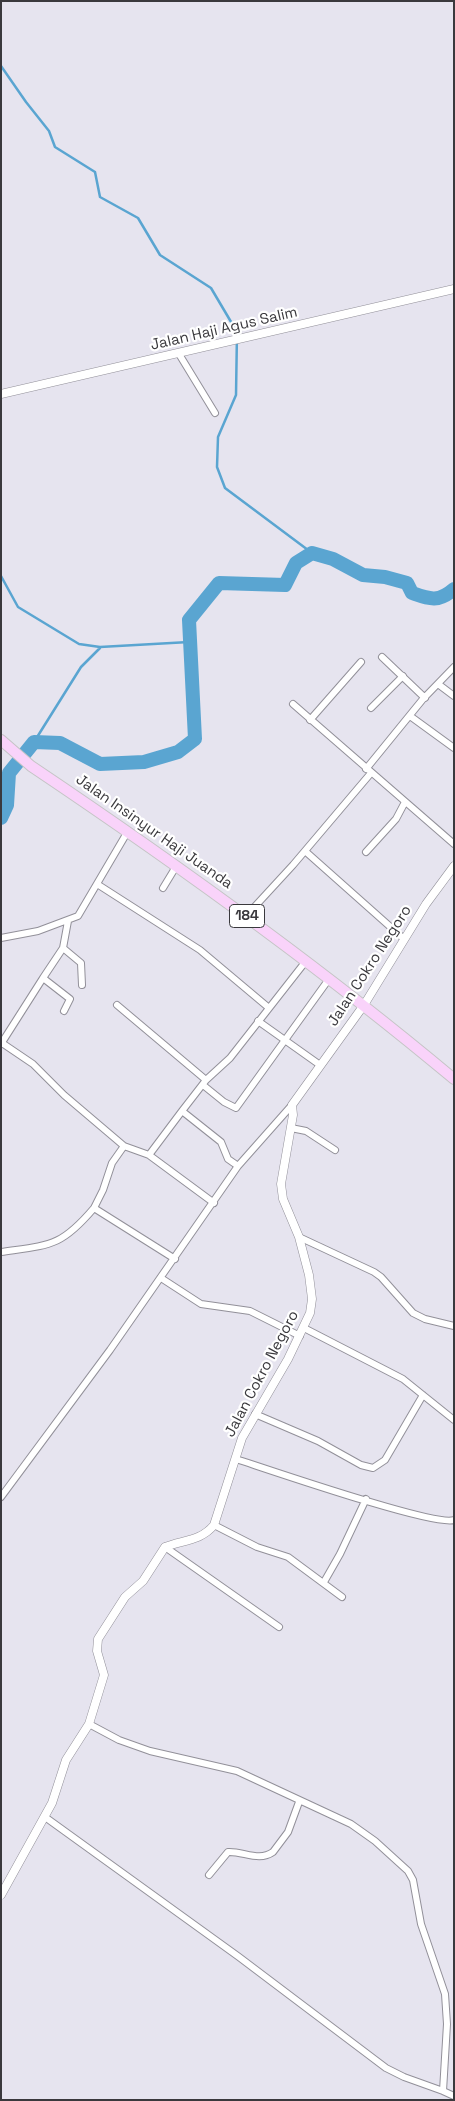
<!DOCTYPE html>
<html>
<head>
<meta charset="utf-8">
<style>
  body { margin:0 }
  #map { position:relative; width:455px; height:2101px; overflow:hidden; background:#e6e4ef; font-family:"Space Grotesk",sans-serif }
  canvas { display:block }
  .frame { position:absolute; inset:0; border:2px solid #3a393d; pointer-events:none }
</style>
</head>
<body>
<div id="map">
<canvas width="455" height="2101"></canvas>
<div class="frame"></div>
</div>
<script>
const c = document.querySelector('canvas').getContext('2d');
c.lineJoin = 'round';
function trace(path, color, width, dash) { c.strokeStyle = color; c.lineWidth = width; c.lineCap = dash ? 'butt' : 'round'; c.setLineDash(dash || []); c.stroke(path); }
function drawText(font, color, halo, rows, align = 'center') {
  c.font = font + ' "Space Grotesk",sans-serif'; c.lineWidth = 4.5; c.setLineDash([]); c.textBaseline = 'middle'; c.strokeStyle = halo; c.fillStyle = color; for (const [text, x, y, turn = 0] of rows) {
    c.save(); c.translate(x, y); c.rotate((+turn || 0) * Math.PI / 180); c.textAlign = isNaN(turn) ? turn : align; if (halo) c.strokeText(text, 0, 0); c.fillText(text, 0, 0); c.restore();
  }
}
trace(new Path2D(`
  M1,66l25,36 23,29 6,16 40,25 5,25 38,21 22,37 51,33 26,44 -1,63 -18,42 -1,30 8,21 87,65
  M1,576l17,31 61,37 21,3 89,-5
  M34,742l47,-75 19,-19`), '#5aa5d1', 2.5);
trace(new Path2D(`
  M1,818l6,-13 2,-32 25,-31 26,1 40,21 44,-2 34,-10 17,-13 -6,-119 30,-37 66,2 11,-22 16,-10 21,6 30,16 22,2 22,6 5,10c17,6 26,10 42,-4`), '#5aa5d1', 14);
const minor = new Path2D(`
  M179,354l36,59
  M382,657l43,41
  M438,684l16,12
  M293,704l161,140
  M371,708l32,-32
  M410,716l44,32
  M310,720l51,-58
  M366,769l57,-70 31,-32
  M305,851l99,88
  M366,852l30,-33 9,-17
  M97,884l103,66 69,58
  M163,888l14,-23
  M247,915l46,-50 78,-92
  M1,938l37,-7 40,-15 50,-85
  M63,948l18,15 1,22
  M117,1005l89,75
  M64,1011l6,-12 -27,-21 20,-30 5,-27
  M258,1021l62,44
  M2,1043l31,21 31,31 60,51 25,9 65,48
  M1,1044l42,-66
  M203,1085l21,17 12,6 93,-129
  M182,1111l39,31 7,17 10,7
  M291,1128l15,3 29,19
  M124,1146l-12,17 -9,27 -9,18 81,51
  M149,1155l33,-44 24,-31 24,-22 76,-97
  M299,1237l75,35 7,5 32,36 12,6 29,7
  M1,1252c49,-7 60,-5 93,-44
  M161,1278l40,26 49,7 50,25
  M304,1328l99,51 51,41
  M255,1414l63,27 43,24 12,3 12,-8 38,-65
  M236,1459c31,10 199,68 218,61
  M1,1497l109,-147 128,-184 54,-61
  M214,1525l43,22 31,10 54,40
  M165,1547l114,80
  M324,1582l16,-28 26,-55
  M89,1724l30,16 31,11 87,20 114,53 24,17 33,30 5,9 8,44 24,70 2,30 -4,67 11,5
  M45,1817l194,140 147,111 18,9 39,14
  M209,1875l19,-23c15,-1 31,10 45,0l15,-20 11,-30`);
const tertiary = new Path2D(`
  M1,394l453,-105
  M1,1895l51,-92 14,-43 23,-36 15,-49 -7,-24 1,-12 27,-42 18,-16 22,-34c18,-7 36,-6 49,-22l28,-87 46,-79 22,-46 2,-14 -3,-24 -10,-38 -16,-38 -2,-15 12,-69 -1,-10 72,-100 62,-101 28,-38`);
const primary = new Path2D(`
  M1,740l30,26c146,98 288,200 423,313`);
trace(minor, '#929099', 8);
trace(tertiary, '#929099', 9);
trace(primary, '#c4c4c5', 12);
trace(minor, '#fff', 6);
trace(tertiary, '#fff', 8);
trace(primary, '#f9d3fa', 10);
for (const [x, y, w] of [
  [247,916,35]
]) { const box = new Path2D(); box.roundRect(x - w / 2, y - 11.5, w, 23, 4); c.fillStyle = '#fff'; c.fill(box); trace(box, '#3a393d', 1); }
drawText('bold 14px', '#3a393d', null, [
  ["184",247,916]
]);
drawText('15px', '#3a393d', '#fff', [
  ["Jalan Haji Agus Salim",224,329,-13],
  ["Jalan Insinyur Haji Juanda",154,832,35],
  ["Jalan Cokro Negoro",370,966,-57],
  ["Jalan Cokro Negoro",262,1374,-62]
]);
</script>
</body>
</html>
